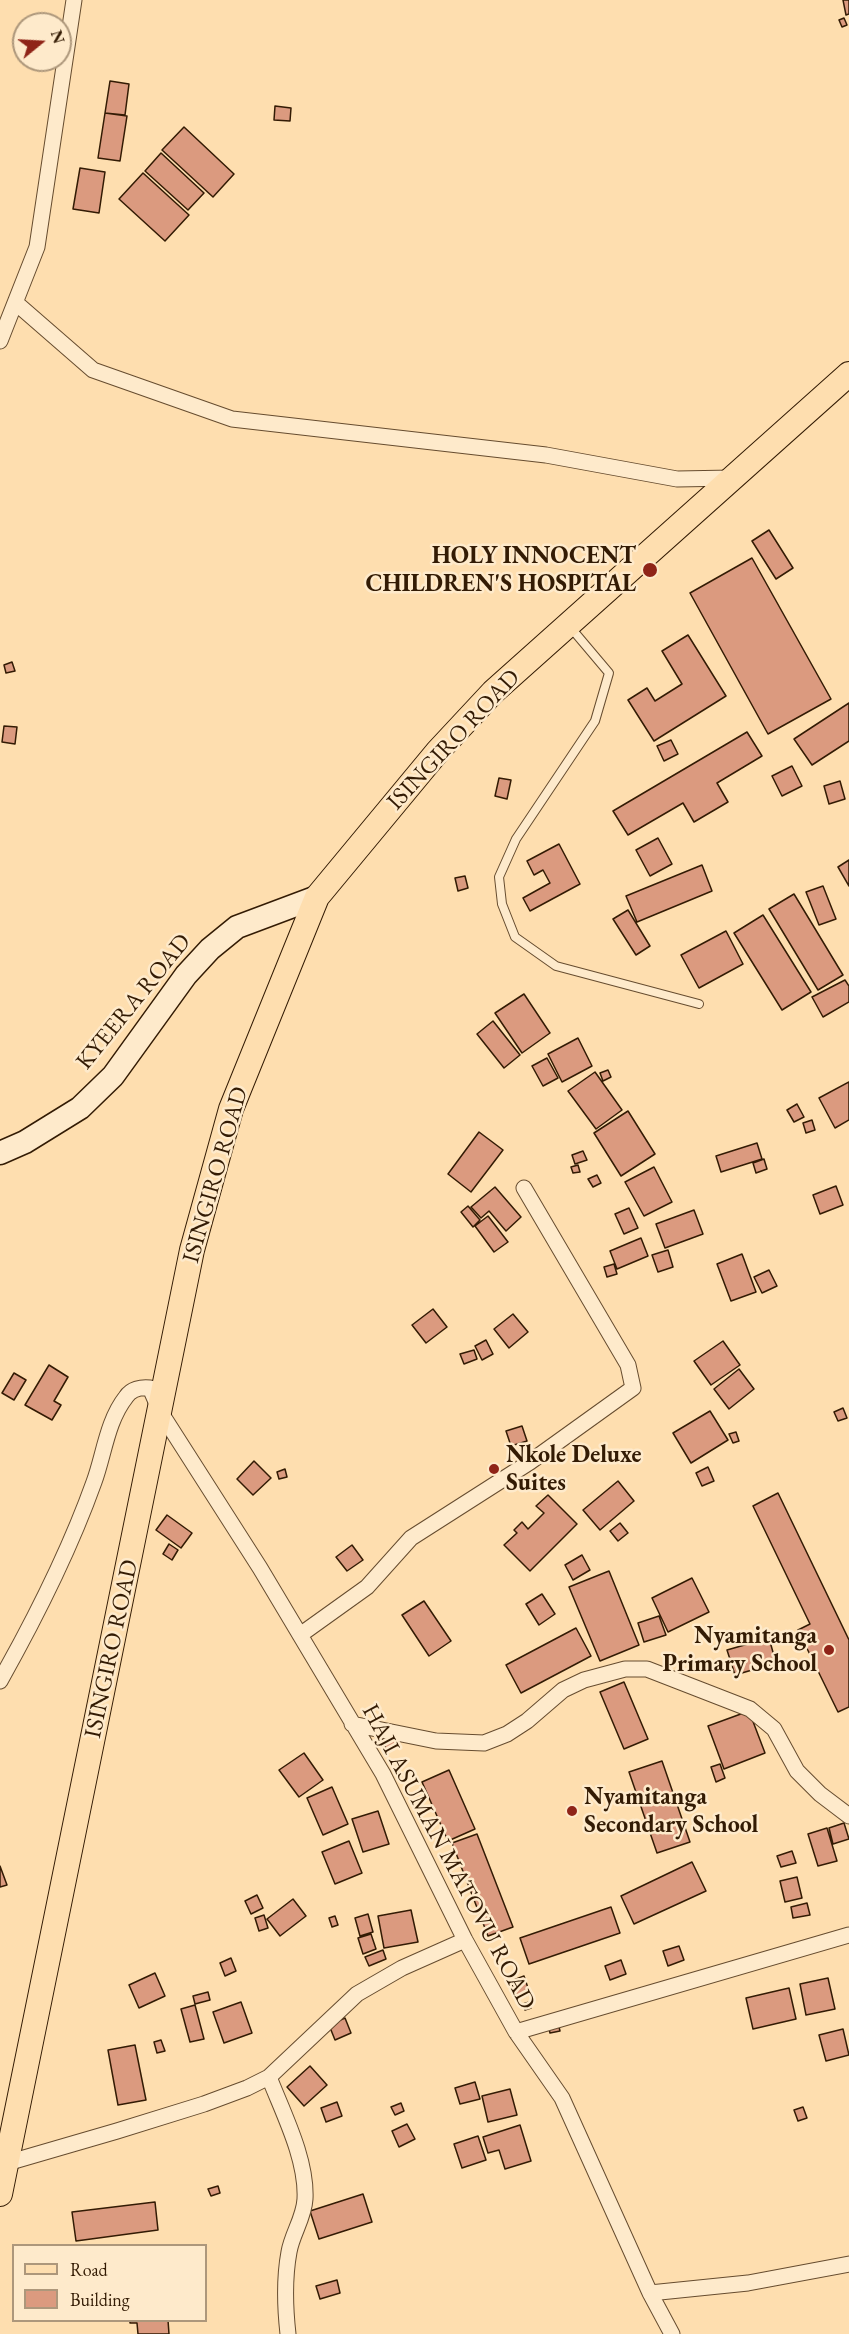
<!DOCTYPE html>
<html>
<head>
<meta charset="utf-8">
<style>
  body { margin:0 }
  #map { position:relative; width:849px; height:2334px; overflow:hidden; background:#fedeaf; font-family:"EB Garamond",serif }
  canvas { display:block }
  .legend { position:absolute; left:12px; top:2244px; width:195px; height:78px; box-sizing:border-box; background:#feeacb; border:2px solid #ad977b; margin:0; padding:8px 10px; list-style:none; font-size:18px; color:#331b04 }
  .legend li { display:flex; align-items:center; gap:12px; height:30px }
  .legend b { width:30px; border:2px solid #ad977b }
  .north { position:absolute; left:12px; top:12px; width:60px; height:60px; box-sizing:border-box; background:#feeacb; border:2px solid #ad977b; border-radius:50%; rotate:72deg; font-size:16px; font-weight:700; line-height:24px; text-align:center; color:#331b04 }
  .north::after { content:''; display:block; margin:auto; width:21px; height:27px; background:#8f2418; clip-path:polygon(50% 0,100% 100%,50% 72%,0 100%) }
</style>
</head>
<body>
<div id="map">
<canvas width="849" height="2334"></canvas>
<ul class="legend">
<li><b style="height:8px;background:#fedeaf"></b>Road</li>
<li><b style="height:16px;background:#db9a7f"></b>Building</li>
</ul>
<div class="north">N</div>
</div>
<script>
const c = document.querySelector('canvas').getContext('2d');
c.lineJoin = 'round';
function fill(path, color) { c.fillStyle = color; c.fill(path, 'evenodd'); }
function trace(path, color, width, dash) { c.strokeStyle = color; c.lineWidth = width; c.lineCap = dash ? 'butt' : 'round'; c.setLineDash(dash || []); c.stroke(path); }
function drawText(font, color, halo, rows, align = 'center') {
  c.font = font + ' "EB Garamond",serif'; c.lineWidth = 5; c.setLineDash([]); c.textBaseline = 'middle'; c.strokeStyle = halo; c.fillStyle = color; for (const [text, x, y, turn = 0] of rows) {
    c.save(); c.translate(x, y); c.rotate((+turn || 0) * Math.PI / 180); c.textAlign = isNaN(turn) ? turn : align; if (halo) c.strokeText(text, 0, 0); c.fillText(text, 0, 0); c.restore();
  }
}
const building = new Path2D(`
  M843,0h6v14l-3,1z
  M844,18l3,7 -5,2 -3,-7z
  M110,81l19,3 -4,31 -20,-2z
  M275,106l16,2 -1,13 -16,-1z
  M105,113l22,3 -7,45 -22,-3z
  M184,127l50,47 -21,23 -51,-47z
  M161,153l43,40 -16,17 -43,-39z
  M80,168l25,4 -6,41 -26,-4z
  M143,173l46,42 -24,26 -46,-42z
  M769,530l24,38 -17,11 -24,-38z
  M752,558l79,141 -63,35 -78,-141z
  M688,635l38,61 -72,45 -26,-41 19,-12 8,13 27,-17 -20,-33z
  M12,662l3,9 -9,2 -2,-8z
  M849,703v38l-37,24 -18,-26z
  M4,726l13,1 -2,17 -13,-2z
  M747,732l15,24 -45,27 11,19 -34,20 -11,-19 -55,32 -15,-24z
  M671,740l7,14 -14,7 -7,-15z
  M792,766l10,20 -20,10 -10,-20z
  M499,778l12,2 -4,19 -12,-3z
  M840,781l5,18 -16,5 -5,-18z
  M658,838l14,26 -22,12 -14,-26z
  M559,844l21,40 -50,27 -7,-13 27,-15 -7,-13 -9,5 -7,-14z
  M849,860v26l-11,-19z
  M702,865l10,26 -75,31 -11,-26z
  M465,876l3,12 -10,3 -3,-13z
  M823,886l13,33 -17,6 -13,-33z
  M794,894l49,81 -25,15 -49,-81z
  M628,910l22,36 -14,9 -23,-36z
  M763,915l48,77 -29,18 -48,-77z
  M726,931l17,33 -44,24 -18,-33z
  M845,980l4,6v16l-26,15 -11,-20z
  M524,994l26,39 -28,20 -27,-40z
  M493,1021l27,34 -16,13 -27,-34z
  M578,1038l14,28 -30,16 -14,-28z
  M547,1058l11,20 -15,8 -11,-20z
  M608,1070l3,7 -8,4 -3,-8z
  M595,1072l27,38 -26,19 -28,-38z
  M849,1082v38l-14,8 -16,-30z
  M797,1104l7,13 -10,5 -7,-12z
  M628,1111l27,43 -34,22 -27,-43z
  M812,1120l3,10 -9,3 -3,-10z
  M479,1132l24,18 -32,42 -23,-18z
  M757,1143l5,16 -41,13 -5,-16z
  M583,1151l4,9 -12,4 -3,-9z
  M764,1159l3,10 -11,4 -3,-10z
  M578,1165l2,7 -7,1 -2,-6z
  M654,1167l18,35 -28,14 -19,-34z
  M597,1175l4,8 -8,4 -5,-8z
  M836,1186l7,19 -23,9 -7,-19z
  M495,1187l26,30 -15,14 -17,-20 -8,7 -10,-11z
  M468,1206l12,14 -7,7 -12,-15z
  M629,1208l9,20 -14,6 -9,-20z
  M694,1210l9,24 -38,14 -9,-24z
  M488,1216l20,26 -14,10 -19,-26z
  M641,1238l7,18 -31,13 -7,-18z
  M668,1250l5,17 -15,5 -6,-17z
  M742,1254l14,38 -25,9 -14,-37z
  M614,1264l3,10 -10,3 -3,-10z
  M769,1270l8,16 -15,7 -8,-16z
  M433,1309l14,18 -21,16 -14,-18z
  M513,1314l15,18 -19,16 -15,-19z
  M486,1340l7,14 -11,6 -7,-14z
  M723,1341l17,24 -29,20 -17,-24z
  M474,1350l3,9 -13,5 -4,-10z
  M49,1365l19,12 -14,24 7,4 -9,15 -27,-15z
  M739,1369l15,20 -25,20 -15,-20z
  M14,1373l12,7 -12,20 -12,-7z
  M843,1408l4,10 -9,3 -4,-9z
  M710,1411l18,29 -37,23 -18,-30z
  M522,1426l5,15 -16,5 -5,-15z
  M736,1432l3,9 -6,2 -4,-9z
  M254,1461l17,17 -18,17 -16,-16z
  M708,1467l6,14 -12,5 -6,-13z
  M285,1469l2,8 -8,2 -2,-7z
  M618,1481l16,20 -34,29 -17,-20z
  M778,1493l71,147v67l-11,5 -40,-82 12,-6 -57,-118z
  M548,1495l29,29 -47,47 -26,-26 13,-12 -3,-3 8,-8 6,7 16,-16 -8,-7z
  M167,1515l25,18 -11,15 -25,-18z
  M620,1523l8,10 -10,8 -8,-10z
  M169,1544l9,6 -6,10 -9,-6z
  M352,1545l11,15 -16,11 -11,-14z
  M582,1555l8,15 -17,10 -8,-15z
  M609,1571l30,74 -39,16 -31,-74z
  M692,1578l17,34 -41,20 -16,-34z
  M542,1594l13,20 -16,11 -13,-21z
  M424,1601l27,40 -22,15 -27,-41z
  M659,1616l7,19 -22,7 -6,-19z
  M576,1628l15,28 -70,37 -15,-28z
  M769,1638l7,25 -41,12 -8,-25z
  M624,1682l24,57 -24,10 -24,-57z
  M749,1711l16,42 -41,16 -16,-43z
  M394,1734l5,11 -12,6 -5,-11z
  M304,1753l19,27 -24,17 -20,-27z
  M662,1761l28,81 -33,11 -28,-81z
  M720,1764l5,14 -9,4 -5,-15z
  M449,1770l26,59 -27,12 -26,-59z
  M332,1787l16,37 -25,11 -16,-37z
  M378,1811l11,33 -26,8 -11,-33z
  M844,1823l5,16 -16,5 -4,-16z
  M827,1828l10,33 -19,5 -10,-32z
  M477,1834l36,93 -25,9 -36,-93z
  M349,1841l13,32 -27,11 -13,-32z
  M792,1851l4,12 -15,4 -4,-11z
  M692,1862l14,29 -72,33 -13,-28z
  M0,1866l7,19 -7,2z
  M797,1877l5,21 -17,4 -5,-21z
  M257,1895l6,13 -12,6 -6,-13z
  M293,1899l13,17 -26,20 -13,-17z
  M807,1903l3,12 -17,3 -2,-11z
  M611,1907l9,26 -91,31 -9,-26z
  M411,1910l7,32 -34,6 -6,-32z
  M368,1914l5,18 -13,4 -5,-18z
  M264,1915l4,13 -9,3 -4,-13z
  M335,1916l3,9 -6,2 -3,-9z
  M371,1934l5,15 -13,5 -5,-16z
  M679,1946l5,14 -16,6 -5,-15z
  M383,1950l3,9 -17,7 -4,-9z
  M231,1958l5,13 -11,5 -5,-13z
  M621,1960l5,14 -16,6 -5,-14z
  M155,1973l10,23 -26,12 -10,-23z
  M524,1976l6,18 -12,5 -7,-18z
  M828,1978l7,31 -29,6 -6,-31z
  M789,1988l7,31 -43,10 -7,-31z
  M208,1992l2,8 -15,4 -2,-8z
  M241,2002l11,31 -28,10 -11,-31z
  M529,2002l2,6 -6,2 -2,-6z
  M195,2005l9,34 -14,3 -9,-33z
  M345,2018l6,15 -16,7 -6,-15z
  M558,2023l2,8 -10,2 -2,-8z
  M843,2029l6,26 -23,6 -7,-26z
  M161,2040l4,11 -8,2 -3,-11z
  M135,2045l11,55 -28,5 -10,-55z
  M310,2066l17,19 -23,21 -17,-19z
  M475,2082l5,17 -20,5 -5,-16z
  M510,2089l7,26 -29,7 -6,-26z
  M337,2102l5,14 -16,6 -5,-14z
  M401,2103l3,8 -9,4 -4,-8z
  M803,2107l4,11 -9,3 -4,-11z
  M407,2124l8,15 -16,8 -7,-16z
  M520,2125l11,36 -26,8 -6,-19 -11,3 -5,-16z
  M478,2136l8,24 -24,8 -8,-24z
  M218,2186l2,7 -9,3 -3,-7z
  M363,2194l9,28 -53,17 -9,-28z
  M155,2202l3,28 -82,11 -4,-29z
  M337,2280l3,13 -20,6 -4,-13z
  M130,2320h38l1,14h-31l-1,-11h-7z`);
fill(building, '#db9a7f');
trace(building, '#331b04', 1.5);
const service = new Path2D(`
  M571,628l38,45 -14,48 -79,118 -17,38 3,27 13,33 41,29 143,38`);
const minor = new Path2D(`
  M16,303l77,67 139,49 314,36 131,24 55,-1
  M0,341l37,-94 37,-247
  M300,1635l67,-48 44,-49 119,-76 103,-74 -5,-23 -104,-177
  M0,1681c36,-64 69,-129 94,-199 10,-27 13,-61 32,-85 5,-8 15,-10 24,-9l11,25 99,155 123,206 82,166 51,92 46,66 88,195 22,41
  M352,1724l84,17 48,2 23,-9 20,-13 36,-31 21,-10 41,-11h22l103,40 24,20 23,42 23,23 29,22
  M516,2032l333,-97
  M269,2077c14,36 38,82 36,122 -1,19 -13,35 -16,53 -5,27 -4,55 -1,82
  M7,2163l110,-32 87,-27 43,-16 22,-11 88,-83 45,-26 63,-28
  M650,2293l98,-10 101,-19`);
const secondary = new Path2D(`
  M0,1153l25,-11 55,-34 33,-32 73,-101 24,-26 27,-22 80,-30`);
const primary = new Path2D(`
  M0,2194l192,-944 39,-141 86,-212 121,-146 55,-59 356,-318`);
trace(service, '#664c2f', 10);
trace(minor, '#664c2f', 17);
trace(secondary, '#331b04', 25);
trace(primary, '#331b04', 26);
trace(service, '#feeacb', 8);
trace(minor, '#feeacb', 15);
trace(secondary, '#feeacb', 22);
trace(primary, '#fedeaf', 24);
for (const [x, y, r, color] of [
  [650,570,8,"#8f2418"],
  [494,1469,6,"#8f2418"],
  [829,1650,6,"#8f2418"],
  [572,1811,6,"#8f2418"]
]) { const dot = new Path2D(); dot.arc(x, y, r, 0, 2 * Math.PI); c.fillStyle = color; c.fill(dot); trace(dot, '#feeacb', 2); }
drawText('bold 24px', '#331b04', '#feeacb', [
  ["HOLY INNOCENT",636,556],
  ["CHILDREN'S HOSPITAL",636,584],
  ["Nkole Deluxe",506,1455,"left"],
  ["Suites",506,1483,"left"],
  ["Nyamitanga",817,1636],
  ["Primary School",817,1664],
  ["Nyamitanga",584,1797,"left"],
  ["Secondary School",584,1825,"left"]
], 'right');
drawText('24px', '#331b04', '#feeacb', [
  ["ISINGIRO ROAD",454,740,-47],
  ["KYEERA ROAD",134,1002,-51],
  ["ISINGIRO ROAD",216,1175,-74],
  ["ISINGIRO ROAD",112,1649,-78],
  ["HAJI ASUMAN MATOVU ROAD",448,1857,62]
]);
</script>
</body>
</html>
